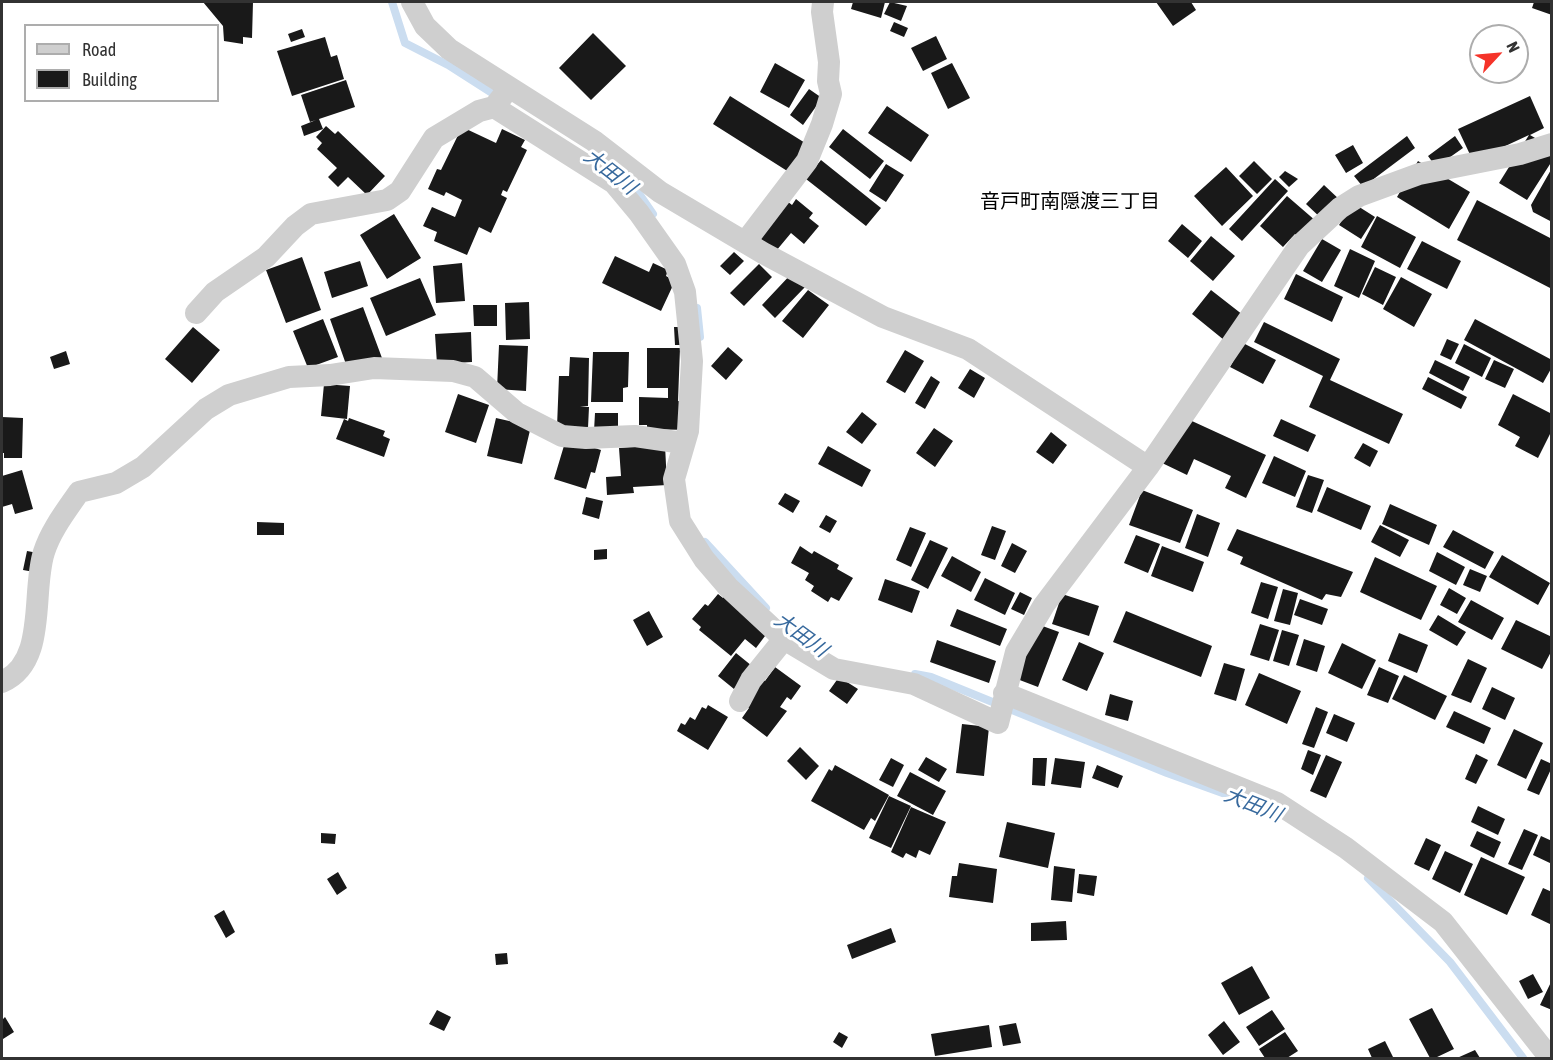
<!DOCTYPE html>
<html>
<head>
<meta charset="utf-8">
<style>
  body { margin:0 }
  #map { position:relative; width:1553px; height:1060px; overflow:hidden; background:#fff; font-family:"Asap Condensed",sans-serif }
  canvas { display:block }
  .frame { position:absolute; inset:0; border:3px solid #323232; pointer-events:none }
  .legend { position:absolute; left:24px; top:24px; width:195px; height:78px; box-sizing:border-box; background:#fff; border:2px solid #adadad; margin:0; padding:8px 10px; list-style:none; font-size:18px; color:#323232 }
  .legend li { display:flex; align-items:center; gap:12px; height:30px }
  .legend b { width:30px; border:2px solid #adadad }
  .north { position:absolute; left:1469px; top:24px; width:60px; height:60px; box-sizing:border-box; background:#fff; border:2px solid #adadad; border-radius:50%; rotate:64deg; font-size:16px; font-weight:700; line-height:24px; text-align:center; color:#323232 }
  .north::after { content:''; display:block; margin:auto; width:21px; height:27px; background:#f53329; clip-path:polygon(50% 0,100% 100%,50% 72%,0 100%) }
</style>
</head>
<body>
<div id="map">
<canvas width="1553" height="1060"></canvas>
<div class="frame"></div>
<ul class="legend">
<li><b style="height:8px;background:#cfcfcf"></b>Road</li>
<li><b style="height:16px;background:#191919"></b>Building</li>
</ul>
<div class="north">N</div>
</div>
<script>
const c = document.querySelector('canvas').getContext('2d');
c.lineJoin = 'round';
function trace(path, color, width, dash) { c.strokeStyle = color; c.lineWidth = width; c.lineCap = dash ? 'butt' : 'round'; c.setLineDash(dash || []); c.stroke(path); }
function fill(path, color) { c.fillStyle = color; c.fill(path, 'evenodd'); }
function drawText(font, color, halo, rows, align = 'center') {
  c.font = font + ' "Asap Condensed","Noto Sans JP",sans-serif'; c.lineWidth = 6; c.setLineDash([]); c.textBaseline = 'middle'; c.strokeStyle = halo; c.fillStyle = color; for (const [text, x, y, turn = 0] of rows) {
    c.save(); c.translate(x, y); c.rotate((+turn || 0) * Math.PI / 180); c.textAlign = isNaN(turn) ? turn : align; if (halo) c.strokeText(text, 0, 0); c.fillText(text, 0, 0); c.restore();
  }
}
trace(new Path2D(`
  M392,2l13,41 43,22 50,32
  M630,186l10,9 13,19
  M697,308l3,29
  M705,542l61,66
  M915,674l16,3 236,96 61,22
  M1368,878l82,84 73,96`), '#cbddf0', 8);
fill(new Path2D(`
  M203,2h50l-1,36 -9,-1v7l-19,-3 -1,-15z
  M853,2h32l-4,16 -30,-9z
  M890,2l17,4 -6,15 -17,-7z
  M1156,2h35l5,8 -23,16z
  M1534,2h18v13l-20,-7z
  M894,22l14,6 -4,9 -14,-6z
  M302,29l3,8 -14,5 -3,-8z
  M593,33l33,33 -35,34 -32,-32z
  M936,36l11,23 -24,12 -12,-23z
  M325,37l6,20 6,-2 7,24 -52,17 -15,-45z
  M775,63l30,17 -16,28 -29,-16z
  M952,63l18,35 -22,11 -17,-36z
  M346,80l9,27 -36,12 4,10 -19,7 -3,-10 15,-6 -6,2 -9,-27z
  M809,89l13,9 -19,27 -13,-10z
  M730,96l80,50 -18,28 -79,-50z
  M1530,96l14,32 -14,7 22,13v13l-25,39 -28,-17 30,-48 -56,26 -15,-32z
  M887,106l42,29 -18,27 -43,-29z
  M326,126l9,8 3,-3 47,45 -18,19 -19,-18 -10,10 -10,-10 9,-9 -20,-19 5,-6 -6,-6z
  M462,127l34,16 6,-14 23,11 -4,7 6,3 -20,42 -4,-2 -2,5 6,3 -16,35 -12,-6 -12,28 -33,-14 3,-9 -14,-6 9,-19 23,10 7,-17 -16,-8 -2,4 -16,-7 9,-20 4,1z
  M843,129l41,32 -14,18 -41,-32z
  M1407,136l8,12 -52,39 -9,-11z
  M1455,136l8,12 -27,19 -8,-11z
  M1353,145l10,18 -17,10 -11,-18z
  M821,160l60,48 -15,18 -60,-47z
  M1254,161l18,18 -15,15 -18,-18z
  M1418,161l52,31 -21,37 -52,-32z
  M886,164l18,11 -18,27 -17,-11z
  M1226,167l27,29 -31,30 -28,-30z
  M1552,168v54l-19,-10 -2,-7z
  M1285,171l13,8 -9,8 -10,-10z
  M1275,179l13,12 -46,50 -13,-12z
  M1324,185l17,16 -18,19 -17,-16z
  M1287,196l37,32 -16,18 -13,-12 -12,13 -23,-21z
  M796,199l17,14 -4,5 10,8 -15,18 -13,-11 -15,18 -18,-14 29,-36 5,4z
  M1477,200l75,39v50l-95,-49z
  M1353,203l22,14 -14,22 -22,-14z
  M394,214l27,44 -34,21 -27,-44z
  M1377,216l39,21 -16,31 -39,-21z
  M1182,224l20,17 -14,17 -20,-17z
  M1211,236l24,20 -22,25 -23,-20z
  M1322,239l19,11 -19,32 -19,-11z
  M1422,241l39,20 -14,28 -40,-20z
  M1350,249l25,12 -16,37 -25,-12z
  M734,252l10,9 -14,14 -10,-9z
  M615,256l34,16 4,-9 15,7 -2,6 9,5 -14,30 -59,-28z
  M302,257l19,53 -35,13 -20,-53z
  M360,261l8,25 -36,12 -8,-26z
  M462,263l3,38 -29,2 -3,-37z
  M759,264l13,13 -28,29 -14,-13z
  M1375,267l21,10 -13,28 -21,-11z
  M793,272l13,14 -31,32 -13,-13z
  M1296,274l47,23 -11,25 -48,-23z
  M1401,277l31,17 -18,33 -31,-18z
  M420,278l16,37 -50,21 -16,-38z
  M808,290l21,15 -26,33 -21,-17z
  M1211,290l32,25 -19,25 -32,-26z
  M529,302l1,37 -24,1 -1,-37z
  M473,305h24v21h-23z
  M363,307l19,51 -34,12 -18,-51z
  M323,319l15,38 -30,11 -15,-37z
  M1475,319l77,41v7l-9,16 -79,-43z
  M1264,322l76,37 -10,21 73,34 -14,30 -80,-37 14,-31 -69,-34z
  M193,327l27,23 -28,33 -27,-24z
  M674,327h12v18h-11z
  M471,332l1,30 -35,2 -2,-30z
  M1447,339l12,5 -8,16 -11,-5z
  M1243,343l33,17 -13,24 -33,-17z
  M1464,344l27,14 -9,19 -27,-14z
  M499,345l29,1 -2,45 -29,-2z
  M728,347l15,13 -17,20 -15,-14z
  M647,348h33l-2,53 10,1 -1,28 -40,-1v-4h-8v-28l29,1v-10h-21z
  M905,350l19,11 -19,32 -19,-11z
  M66,351l4,13 -16,5 -4,-12z
  M593,352h36l-1,35 -5,1v14h-32z
  M570,357l19,1 -1,48 -8,1h9l-1,21 -31,-1 2,-51h10z
  M1435,360l35,17 -7,14 -34,-18z
  M1494,360l20,9 -9,19 -20,-9z
  M970,369l15,9 -11,20 -16,-10z
  M931,376l9,6 -15,27 -10,-6z
  M1428,377l39,20 -6,12 -39,-20z
  M324,384l26,2 -3,33 -26,-3z
  M458,394l31,11 -13,38 -31,-11z
  M1513,394l39,20v16l-14,28 -23,-12 5,-9 -22,-12z
  M862,412l15,12 -15,20 -16,-12z
  M595,413h23v19l-24,-1z
  M1181,416l85,39 -20,43 -21,-10 6,-12 -37,-17 -7,16 -27,-13z
  M2,417l21,1 -1,40h-18v-5h-2z
  M349,418l36,13 -2,5 7,3 -6,18 -48,-18 8,-20 4,2z
  M496,418l35,8 -9,38 -35,-8z
  M1281,419l35,16 -8,17 -35,-16z
  M934,428l19,13 -18,26 -19,-14z
  M1051,432l16,13 -14,19 -17,-12z
  M566,439l35,11 -6,23 -4,-1 -5,17 -32,-10z
  M1363,443l15,8 -8,16 -16,-9z
  M665,445l2,40 -34,2 1,6 -27,2 -1,-18 15,-1 -2,-28z
  M828,446l43,24 -9,17 -44,-23z
  M1274,456l32,15 -11,26 -33,-14z
  M22,470l11,39 -18,5 -3,-10 -10,3v-31z
  M1308,475l16,5 -12,33 -16,-6z
  M1327,487l44,19 -10,24 -44,-19z
  M1142,490l51,20 -13,33 -51,-18z
  M785,493l15,8 -7,12 -15,-9z
  M586,497l17,4 -4,18 -17,-5z
  M1390,504l47,21 -8,20 -47,-21z
  M1197,514l23,9 -12,34 -23,-9z
  M826,515l11,6 -7,12 -11,-6z
  M257,522l27,1v12h-27z
  M1380,525l29,15 -9,17 -29,-15z
  M992,526l14,5 -11,29 -14,-5z
  M910,527l16,6 -15,34 -15,-7z
  M1237,529l116,43 -12,25 -15,-3 -4,6 -82,-36 3,-7 -16,-7z
  M1453,530l41,22 -9,17 -42,-22z
  M1136,535l24,9 -12,29 -24,-10z
  M930,540l18,8 -20,41 -17,-9z
  M1012,543l15,8 -12,22 -14,-7z
  M800,546l12,8 2,-3 25,14 -2,4 16,9 -14,23 -8,-4 -3,5 -17,-11 3,-5 -9,-6 4,-7 -18,-10z
  M1162,546l42,16 -11,30 -42,-16z
  M607,549v10l-13,1v-10z
  M27,551l11,2 -4,19 -11,-2z
  M1437,552l28,15 -9,18 -27,-14z
  M1502,555l48,28 -12,22 -49,-28z
  M952,556l29,16 -10,20 -30,-16z
  M1375,557l62,29 -16,34 -61,-28z
  M1470,569l17,7 -7,16 -17,-7z
  M985,578l30,15 -10,22 -31,-15z
  M885,579l35,12 -8,22 -34,-13z
  M1261,582l17,5 -10,32 -17,-6z
  M1449,588l17,10 -9,16 -17,-9z
  M1283,589l15,4 -8,32 -16,-4z
  M1020,592l12,6 -8,17 -13,-6z
  M718,594l5,4 1,-2 44,36 -12,16 -11,-9 -14,17 -32,-26 2,-3 -9,-8 13,-15 3,2z
  M1062,594l37,12 -10,30 -37,-12z
  M1300,599l28,10 -6,16 -28,-10z
  M1471,600l33,18 -12,22 -34,-18z
  M957,609l50,20 -7,17 -50,-20z
  M649,611l14,26 -16,9 -14,-26z
  M1126,611l86,35 -11,31 -88,-35z
  M1438,615l28,17 -9,14 -28,-16z
  M1516,620l36,17v13l-10,19 -41,-20z
  M1037,624l22,8 -21,55 -21,-8z
  M1260,624l19,6 -10,31 -19,-6z
  M1282,630l17,5 -10,31 -16,-5z
  M1399,633l29,12 -11,28 -29,-12z
  M1304,639l21,7 -8,26 -21,-7z
  M937,640l59,21 -7,22 -59,-21z
  M1079,642l25,11 -17,38 -25,-11z
  M1342,643l34,17 -14,29 -34,-16z
  M736,653l16,13 -18,23 -16,-13z
  M1468,659l19,9 -16,35 -20,-8z
  M1224,663l21,6 -9,32 -22,-7z
  M775,667l26,19 -10,14 -4,-3 -7,10 7,4 -20,26 -25,-19 7,-10 -7,-5 19,-25 4,3z
  M1379,667l20,9 -11,27 -21,-8z
  M1259,673l42,18 -14,33 -42,-19z
  M1404,675l43,21 -12,24 -43,-21z
  M839,677l19,12 -11,15 -18,-13z
  M1492,687l23,11 -10,22 -23,-11z
  M1110,694l23,7 -5,20 -23,-6z
  M708,705l20,12 -20,33 -31,-19 4,-8 4,2 5,-8 5,3 7,-13 4,2z
  M1316,707l12,5 -14,36 -12,-4z
  M1454,711l37,17 -7,16 -38,-17z
  M1334,714l21,9 -8,19 -21,-9z
  M962,724l27,3 -5,49 -28,-3z
  M1514,729l29,14 -17,36 -29,-14z
  M800,747l19,19 -13,14 -19,-19z
  M1308,750l13,5 -8,20 -12,-6z
  M1476,754l12,6 -12,24 -11,-5z
  M1326,755l16,7 -16,36 -16,-7z
  M926,757l21,12 -8,13 -21,-12z
  M891,758l13,7 -11,22 -14,-7z
  M1033,758h14l-2,28 -13,-1z
  M1055,758l30,4 -4,26 -30,-4z
  M1541,759l11,5v3l-13,28 -12,-5z
  M835,765l54,30 -14,26 -4,-3 -7,12 -53,-29 18,-32 3,2z
  M1097,765l26,11 -5,12 -26,-10z
  M910,772l36,19 -13,24 -36,-19z
  M889,796l22,10 -20,42 -22,-10z
  M1478,806l27,13 -7,16 -27,-13z
  M911,807l35,15 -16,33 -11,-5 -3,8 -10,-5 -3,5 -12,-6z
  M1007,822l48,11 -7,35 -49,-11z
  M1524,829l14,6 -16,35 -14,-6z
  M1477,831l24,11 -7,16 -24,-12z
  M321,833l15,1 -1,10 -14,-1z
  M1541,836l11,5v23l-19,-9z
  M1426,838l15,7 -12,26 -15,-7z
  M1445,851l28,13 -13,29 -28,-14z
  M1481,857l44,20 -18,38 -43,-20z
  M959,863l38,6 -4,34 -44,-6 3,-21h5z
  M1054,866l21,3 -3,33 -21,-2z
  M338,872l9,16 -10,7 -10,-16z
  M1079,874l18,2 -3,20 -17,-3z
  M1543,888l9,4v33l-21,-10z
  M224,910l11,22 -9,6 -12,-22z
  M1066,921l1,19 -36,1v-18z
  M891,928l5,14 -44,17 -5,-14z
  M507,953l1,11 -12,1 -1,-11z
  M1252,966l18,32 -31,17 -18,-32z
  M1533,974l10,18 -15,7 -9,-18z
  M1552,980v30l-12,-5z
  M1432,1008l22,41 -19,9h-5l-21,-39z
  M437,1010l14,7 -7,14 -15,-7z
  M1272,1010l13,19 -26,17 -13,-19z
  M5,1017l9,15 -11,7 -1,-19z
  M1224,1021l16,21 -17,13 -15,-20z
  M1016,1023l5,20 -18,3 -4,-20z
  M989,1025l3,22 -57,9 -4,-22z
  M839,1032l9,5 -6,11 -9,-6z
  M1285,1032l13,19 -11,7h-22l-6,-9z
  M1385,1041l8,16 -21,1 -4,-9z
  M1475,1050l5,8h-23z`), '#191919');
trace(new Path2D(`
  M412,2l13,24 24,23 145,92 66,51 103,61 120,64 85,32 180,118
  M509,88l-15,19 120,76 25,30 36,51 10,28 7,69 -4,70 -14,48 6,42 24,38 24,28 56,52 50,30 80,15 84,39 18,-71 28,-47 104,-138 151,-221 41,-38 19,-12 60,-22 101,-20 32,-10
  M746,241l61,-80 15,-37 9,-30 -3,-13 1,-19 -7,-50 1,-10
  M196,313l19,-21 51,-35 29,-31 16,-12 76,-14 13,-9 34,-53 45,-27 15,-4
  M2,682c46,-20 29,-90 42,-130 7,-22 22,-41 35,-60l37,-9 27,-16 63,-58 23,-14 60,-18 41,-2 44,-7 79,3 22,6 42,36 45,23 24,2 49,-2 48,7
  M1004,693l273,110 69,45 97,74 107,136
  M740,701l11,-21 33,-41`), '#cfcfcf', 22);
drawText('italic 20px', '#37699d', '#fff', [
  ["大田川",610,172,38],
  ["大田川",801,635,36],
  ["大田川",1253,805,22]
]);
drawText('20px', '#000', '#fff', [
  ["音戸町南隠渡三丁目",1070,202]
]);
</script>
</body>
</html>
